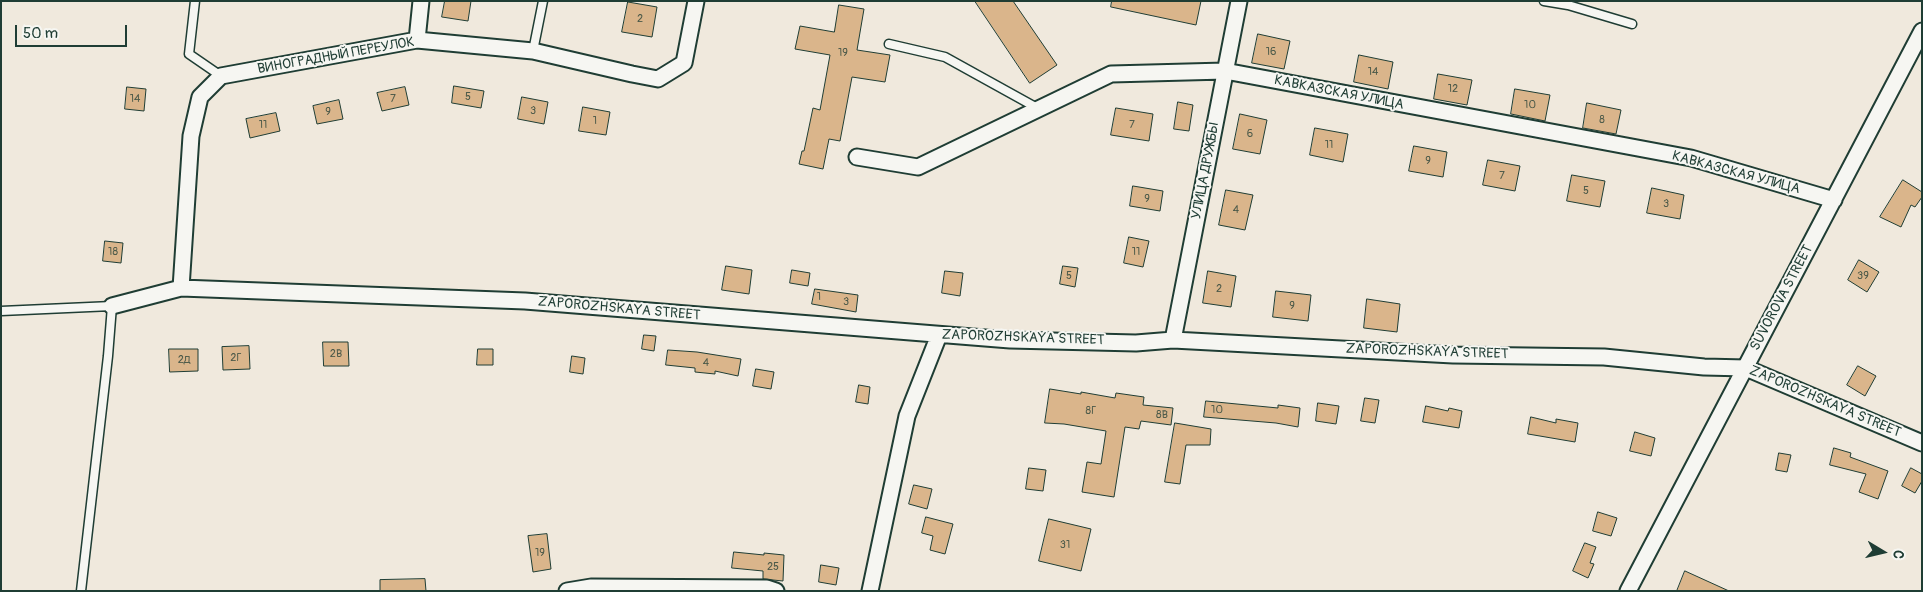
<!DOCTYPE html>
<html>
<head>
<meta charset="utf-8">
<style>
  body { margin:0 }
  #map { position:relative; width:1923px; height:592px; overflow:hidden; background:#f0e9dd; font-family:Pangolin,sans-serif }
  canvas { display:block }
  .frame { position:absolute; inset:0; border:2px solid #1f3d34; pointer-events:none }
  .north { position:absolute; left:1858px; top:527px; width:50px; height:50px; -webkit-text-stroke:4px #f6f6f2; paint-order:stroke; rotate:99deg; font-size:14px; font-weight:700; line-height:20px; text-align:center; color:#1f3d34 }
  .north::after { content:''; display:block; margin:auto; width:18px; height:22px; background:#1f3d34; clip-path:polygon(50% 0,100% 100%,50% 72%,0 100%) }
  .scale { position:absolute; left:15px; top:25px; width:112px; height:22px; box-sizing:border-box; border:2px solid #1f3d34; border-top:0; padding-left:6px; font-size:15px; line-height:18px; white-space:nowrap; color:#1f3d34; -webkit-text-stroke:4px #f6f6f2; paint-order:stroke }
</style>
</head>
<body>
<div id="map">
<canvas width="1923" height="592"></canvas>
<div class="frame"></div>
<div class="north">С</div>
<div class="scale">50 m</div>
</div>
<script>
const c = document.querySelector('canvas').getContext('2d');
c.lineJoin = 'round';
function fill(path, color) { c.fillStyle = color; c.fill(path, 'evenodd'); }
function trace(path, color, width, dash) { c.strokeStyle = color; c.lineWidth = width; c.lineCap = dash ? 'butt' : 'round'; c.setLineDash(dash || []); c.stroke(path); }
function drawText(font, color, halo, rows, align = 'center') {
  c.font = font + ' Pangolin,sans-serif'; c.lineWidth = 4; c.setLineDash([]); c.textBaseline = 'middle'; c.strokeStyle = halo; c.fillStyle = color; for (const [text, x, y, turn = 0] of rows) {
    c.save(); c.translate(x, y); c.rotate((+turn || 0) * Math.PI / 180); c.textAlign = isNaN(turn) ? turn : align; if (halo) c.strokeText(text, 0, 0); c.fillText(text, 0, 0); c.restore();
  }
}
const building = new Path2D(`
  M445,1h26l-3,20 -26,-4z
  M975,1h38l44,64 -27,18z
  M1112,1h89l-5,24 -85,-18z
  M628,2l29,5 -5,30 -30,-5z
  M839,5l25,4 -7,41 33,5 -5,27 -33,-5 -12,64 -11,-2 -6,30 -24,-5 3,-13h2l9,-43 7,2 10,-55 -35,-6 5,-23 34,6z
  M1258,34l32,7 -6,28 -32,-6z
  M1359,55l34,7 -5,27 -34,-7z
  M1438,74l34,6 -5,25 -33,-6z
  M454,86l30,5 -3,17 -29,-5z
  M127,87l19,2 -2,22 -19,-2z
  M405,87l4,18 -27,6 -5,-18z
  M1515,89l35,6 -5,26 -34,-7z
  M522,97l26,5 -4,22 -26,-5z
  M339,100l4,19 -26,5 -4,-18z
  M1178,102l15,3 -4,26 -15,-2z
  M1587,103l34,7 -5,24 -33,-6z
  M583,107l27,5 -4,23 -27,-4z
  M1116,108l37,6 -4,27 -38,-6z
  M276,113l4,18 -30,7 -4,-19z
  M1240,114l27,6 -7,34 -27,-5z
  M1315,128l33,6 -5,28 -33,-7z
  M1414,146l33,6 -4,25 -34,-6z
  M1488,160l32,6 -5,25 -32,-6z
  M1572,175l33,6 -5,26 -33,-6z
  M1903,180l19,12v5l-7,10 -4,-2 -10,22 -21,-10z
  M1133,186l30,5 -3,20 -30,-5z
  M1652,188l32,7 -4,24 -33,-6z
  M1226,190l27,5 -8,35 -26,-5z
  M1129,237l20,4 -6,26 -19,-4z
  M105,241l18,2 -2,20 -18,-2z
  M1859,260l20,12 -12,20 -19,-12z
  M726,266l26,4 -3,24 -27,-4z
  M1063,266l15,2 -3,19 -15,-3z
  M792,270l18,3 -2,13 -18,-3z
  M945,271l18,2 -3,23 -18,-3z
  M1208,271l28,5 -5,31 -28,-4z
  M815,289l43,6 -2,17 -44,-8z
  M1276,291l35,4 -3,26 -35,-4z
  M1367,299l33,5 -3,28 -33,-4z
  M644,335l12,1 -2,15 -12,-2z
  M323,342h25l1,24h-25z
  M249,346l1,23 -27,1 -1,-23z
  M169,349h29v22l-28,1z
  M478,349h15v16h-16z
  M668,350l29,2 44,7 -3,17 -23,-5v3l-20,-2v-4l-29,-3z
  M572,356l13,2 -2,16 -13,-2z
  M1858,366l18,10 -11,20 -18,-11z
  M756,369l18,3 -3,17 -18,-3z
  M859,385l11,2 -2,17 -12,-2z
  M1050,389l31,5v-2l34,6 1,-5 28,4 -1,8 30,3 -2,17 -30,-4 -2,8 -14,-2 -11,70 -32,-5 5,-30 14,2 5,-33 -42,-7 -19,-1z
  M1365,398l14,2 -4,23 -14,-2z
  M1206,401l72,7v-3l22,3 -2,19 -22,-4 -72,-6z
  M1318,403l21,3 -3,18 -20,-3z
  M1426,406l22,5 1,-3 13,3 -3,17 -36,-6z
  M1531,417l25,6v-4l22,4 -3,19 -47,-8z
  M1175,423l36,6 -1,16h-24l-6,39 -15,-2z
  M1635,432l20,6 -4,18 -21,-5z
  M1834,448l17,5 -1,4 38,14 -10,28 -19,-7 7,-18 -36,-9z
  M1779,453l12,2 -4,17 -11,-2z
  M1029,468l17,2 -3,21 -17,-2z
  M1911,468l11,6v7l-7,12 -13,-7z
  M914,485l18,4 -5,20 -18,-5z
  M1598,512l19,6 -6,18 -18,-5z
  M926,517l27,7 -8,30 -15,-4 3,-14 -11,-3z
  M1049,519l42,10 -10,42 -42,-10z
  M547,534l4,35 -18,3 -5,-36z
  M1585,543l11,4 -6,16 4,1 -6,14 -15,-7z
  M734,552l30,3v-2l20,2 -1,26 -20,-2v-8l-31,-3z
  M821,565l18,3 -3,17 -17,-3z
  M1685,571l44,20h-52z
  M425,579l1,12h-46v-11z`);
fill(building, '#dab58b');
trace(building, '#1f3d34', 1);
const lane = new Path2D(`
  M195,1l-6,53 32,22
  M1544,1l24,4 64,19
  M889,44l56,13 94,52
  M533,51l10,-50
  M1,311l111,-5 -4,50 -27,235`);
const street = new Path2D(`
  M417,40l4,-39
  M857,157l61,10 193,-93 114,-3 466,87 143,42
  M181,288l10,-152 9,-39 21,-21 196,-36 116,11 99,23 26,5 26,-16 12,-62
  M112,306l69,-18 344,13 485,39 126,3 37,-3 280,15 151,2 100,10 42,1 176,75
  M1173,340l66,-339
  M567,591l24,-4 176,1 9,3
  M870,591l37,-175 32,-81
  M1628,591l294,-560`);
trace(lane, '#1f3d34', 11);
trace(street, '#1f3d34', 19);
trace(lane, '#f6f6f2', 8);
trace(street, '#f6f6f2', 15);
drawText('11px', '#4e5b4a', null, [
  ["2",640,19],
  ["16",1271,52],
  ["19",843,53],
  ["14",1373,72],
  ["12",1453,89],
  ["5",468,97],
  ["14",135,99],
  ["7",393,99],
  ["10",1530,105],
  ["3",533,111],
  ["9",328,112],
  ["8",1602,120],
  ["1",595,121],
  ["11",263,125],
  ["7",1132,125],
  ["6",1250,134],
  ["11",1329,145],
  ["9",1428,161],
  ["7",1502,176],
  ["5",1586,191],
  ["9",1147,199],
  ["3",1666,204],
  ["4",1236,210],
  ["18",113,252],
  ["11",1136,252],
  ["5",1069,276],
  ["39",1863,276],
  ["2",1219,289],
  ["1",819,297],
  ["3",846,302],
  ["9",1292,306],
  ["2В",336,354],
  ["2Г",236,358],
  ["2Д",184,360],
  ["4",706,363],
  ["10",1217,410],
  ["8Г",1091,411],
  ["8В",1162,415],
  ["31",1065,545],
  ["19",540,553],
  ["25",773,567]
]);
drawText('14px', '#1f3d34', '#f6f6f2', [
  ["ВИНОГРАДНЫЙ ПЕРЕУЛОК",336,56,-10],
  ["КАВКАЗСКАЯ УЛИЦА",1339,93,11],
  ["УЛИЦА ДРУЖБЫ",1206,171,-79],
  ["КАВКАЗСКАЯ УЛИЦА",1736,173,15],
  ["SUVOROVA STREET",1782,298,-62],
  ["ZAPOROZHSKAYA STREET",619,309,5],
  ["ZAPOROZHSKAYA STREET",1023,338,2],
  ["ZAPOROZHSKAYA STREET",1427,352,2],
  ["ZAPOROZHSKAYA STREET",1825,402,23]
]);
</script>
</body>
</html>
